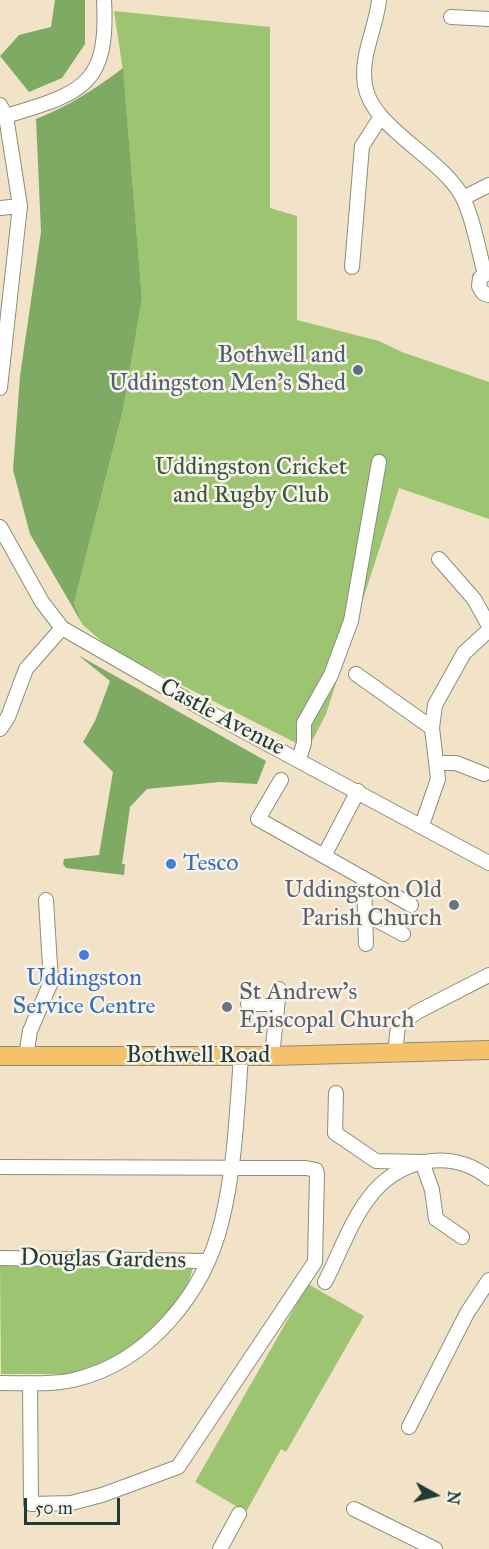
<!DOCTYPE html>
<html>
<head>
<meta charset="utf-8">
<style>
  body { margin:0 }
  #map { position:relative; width:489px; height:1549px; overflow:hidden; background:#f2e2c7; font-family:"IM FELL Great Primer",serif }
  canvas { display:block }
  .north { position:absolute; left:405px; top:1465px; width:60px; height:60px; -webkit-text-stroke:4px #f7f3e8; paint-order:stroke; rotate:98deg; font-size:16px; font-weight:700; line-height:24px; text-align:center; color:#1f3d34 }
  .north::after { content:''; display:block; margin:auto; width:21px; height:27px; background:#1f3d34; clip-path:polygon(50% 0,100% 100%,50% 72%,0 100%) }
  .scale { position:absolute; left:24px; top:1498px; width:96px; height:27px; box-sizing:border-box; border:3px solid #1f3d34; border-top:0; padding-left:8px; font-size:18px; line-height:21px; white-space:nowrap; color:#1f3d34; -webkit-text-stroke:4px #f7f3e8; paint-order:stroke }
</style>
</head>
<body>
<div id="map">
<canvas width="489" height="1549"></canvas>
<div class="north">N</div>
<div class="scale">50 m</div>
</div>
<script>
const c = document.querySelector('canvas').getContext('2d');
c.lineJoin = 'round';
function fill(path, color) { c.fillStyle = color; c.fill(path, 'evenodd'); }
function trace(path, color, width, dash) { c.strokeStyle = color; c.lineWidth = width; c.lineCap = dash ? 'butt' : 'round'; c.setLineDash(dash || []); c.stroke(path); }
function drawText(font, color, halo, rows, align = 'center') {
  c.font = font + ' "IM FELL Great Primer",serif'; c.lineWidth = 5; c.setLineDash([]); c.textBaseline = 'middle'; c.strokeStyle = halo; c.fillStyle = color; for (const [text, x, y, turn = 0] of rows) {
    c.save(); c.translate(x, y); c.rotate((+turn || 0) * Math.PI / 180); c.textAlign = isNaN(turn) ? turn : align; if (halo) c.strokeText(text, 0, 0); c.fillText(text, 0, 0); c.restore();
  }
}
fill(new Path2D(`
  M114,11l156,16v181l27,8v104l82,21 23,11 87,30v137l-90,-31 -73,226 -18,35 -196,-99 -29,-25 -9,-22 49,-193 19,-111 -19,-228z
  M0,1266l193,2 -8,25 -32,38 -38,28 -43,15h-71z
  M308,1284l56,32 -78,136 -5,-3 -35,63 -51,-30z`), '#9dc571');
fill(new Path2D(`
  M55,0h30v44l-23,34 -33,14 -29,-36 19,-21 32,-8z
  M123,68l19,231 -19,111 -49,193 9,22 -53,-91 -17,-64 7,-94 21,-144 -5,-113c33,-13 59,-30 87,-51z
  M78,655l188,106 -9,23 -37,-2 -73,7 -17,18 -8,57h3l-1,11 -58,-7 -3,-4 1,-5 35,-4 14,-83 -30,-30 12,-21 15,-40z`), '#7eaa63');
const minor = new Path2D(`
  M379,0c-3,29 -19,56 -14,85 6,43 77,72 98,113 11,22 15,52 22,76
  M451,17l38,2
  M0,105l6,11 14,90 -20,182
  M6,116c75,-23 103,-29 98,-116
  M463,198l26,-13
  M0,208l20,-2
  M352,267l10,-121 18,-28
  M489,272l-9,6 -1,8 4,7 6,2
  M0,527l42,75 20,26 148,85 279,150
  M439,559l35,40 15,27
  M356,674l76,54
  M0,729l8,-12 18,-48 36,-41
  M299,759l5,-16v-20l27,-48 20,-54 28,-159
  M437,763h19l28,11
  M281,780l-23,39 153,86
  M422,825l16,-46 -6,-51 3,-23 29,-52 25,-23
  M325,854l33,-63
  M364,879l2,65
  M365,914l38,20
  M248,1004h29
  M395,1053l3,-27 19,-14 72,-37
  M26,1056l4,-25 21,-49 -5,-82
  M272,1056l7,-67
  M336,1093l-1,40 41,28 46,1 10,28 4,29 26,18
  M0,1167l306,1 10,2 1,4 -2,88 -137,205 -76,28 -31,8 -40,1 -1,-121
  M0,1258l206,3
  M325,1282c14,-27 25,-59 43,-83 29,-40 82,-52 121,-21
  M0,1383c24,0 50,2 73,-3 75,-17 132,-87 149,-160 13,-53 15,-109 19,-164
  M409,1427l58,-114 22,-33
  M354,1509l81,40
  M220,1549l19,-35`);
const major = new Path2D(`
  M0,1056h272l217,-6`);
trace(minor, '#88907e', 16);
trace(major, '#88907e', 20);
trace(new Path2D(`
  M102,1001l7,3h19`), '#88907e', 2, [4.5, 4.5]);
trace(minor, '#fff', 14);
trace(major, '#f6c16b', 18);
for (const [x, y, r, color] of [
  [358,370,6,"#5c6f8a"],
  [171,864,6,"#3f7fe0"],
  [454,905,6,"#6b7280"],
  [84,955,6,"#3f7fe0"],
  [227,1007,6,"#6b7280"]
]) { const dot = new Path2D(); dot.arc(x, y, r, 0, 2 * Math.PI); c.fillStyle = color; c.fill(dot); trace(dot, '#f7f3e8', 2); }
drawText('24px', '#4e5e75', '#f7f3e8', [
  ["Bothwell and",346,356],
  ["Uddingston Men's Shed",346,384]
], 'right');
drawText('24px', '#385840', '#f7f3e8', [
  ["Uddingston Cricket",251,468],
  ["and Rugby Club",251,496]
]);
drawText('24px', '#1f3d34', '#f7f3e8', [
  ["Castle Avenue",222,718,28],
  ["Bothwell Road",198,1056],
  ["Douglas Gardens",103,1260,1]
]);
drawText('24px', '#366cbe', '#f7f3e8', [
  ["Tesco",183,864],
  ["Uddingston",84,979,"center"],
  ["Service Centre",84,1007,"center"]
], 'left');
drawText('24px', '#5b616d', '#f7f3e8', [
  ["Uddingston Old",442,891],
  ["Parish Church",442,919],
  ["St Andrew's",239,993,"left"],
  ["Episcopal Church",239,1021,"left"]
], 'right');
</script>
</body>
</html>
